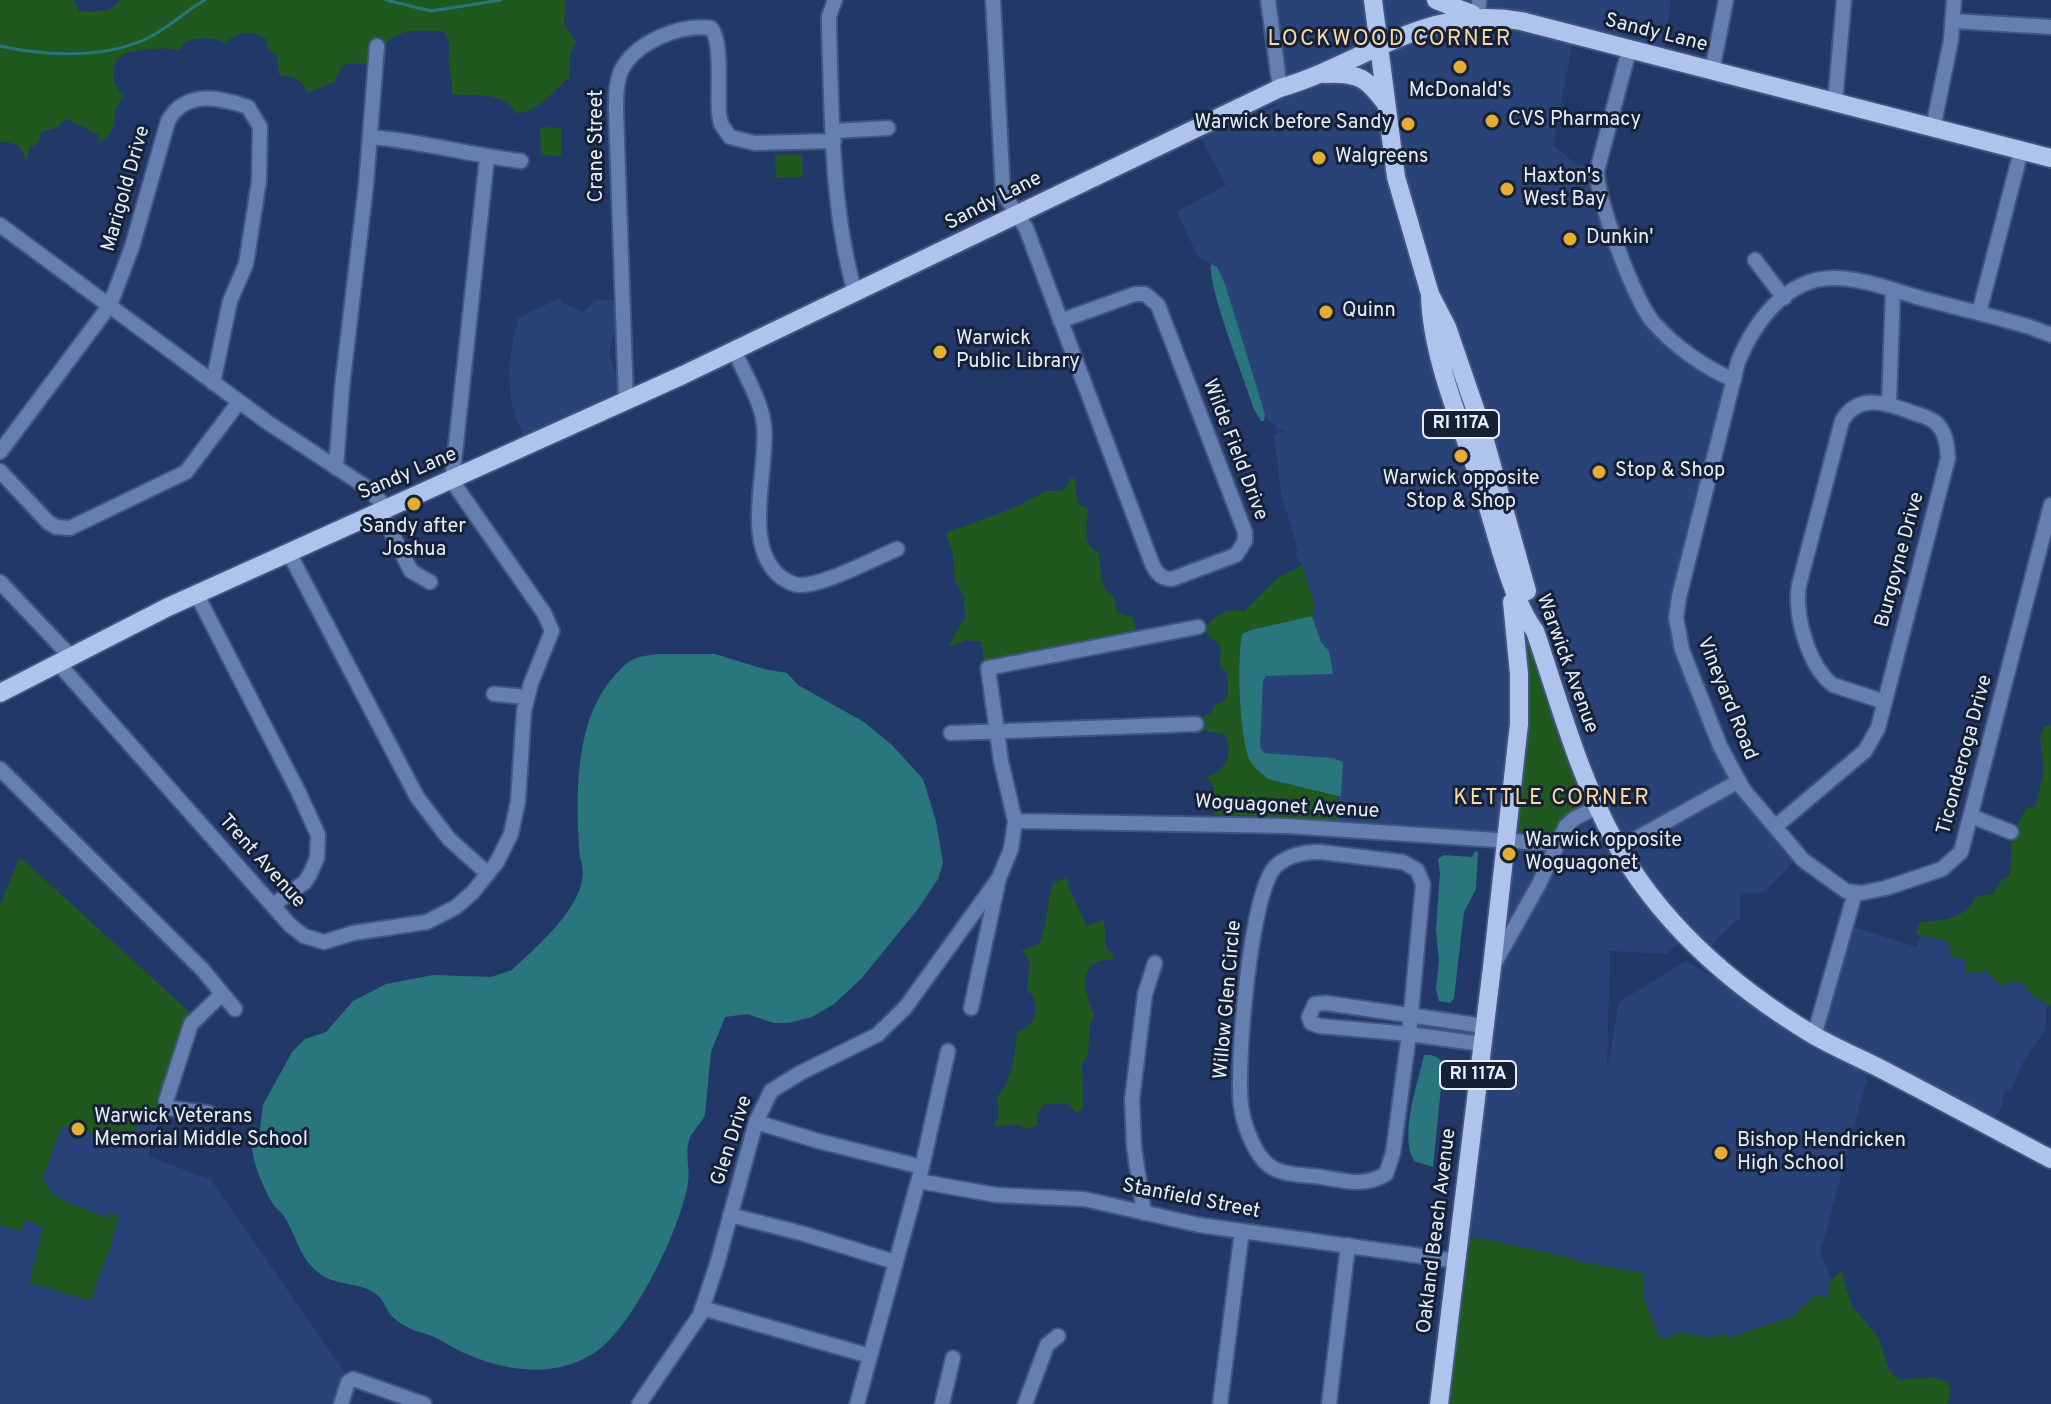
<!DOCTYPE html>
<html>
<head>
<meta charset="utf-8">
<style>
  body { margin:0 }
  canvas { display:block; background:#213868 }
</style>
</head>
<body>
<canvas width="2051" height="1404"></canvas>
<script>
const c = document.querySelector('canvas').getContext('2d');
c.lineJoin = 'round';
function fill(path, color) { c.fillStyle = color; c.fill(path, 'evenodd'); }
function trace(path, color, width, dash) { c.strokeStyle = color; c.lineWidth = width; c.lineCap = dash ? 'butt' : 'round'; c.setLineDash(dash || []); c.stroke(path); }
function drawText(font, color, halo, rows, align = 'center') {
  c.font = font + ' Overpass,sans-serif'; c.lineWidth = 6; c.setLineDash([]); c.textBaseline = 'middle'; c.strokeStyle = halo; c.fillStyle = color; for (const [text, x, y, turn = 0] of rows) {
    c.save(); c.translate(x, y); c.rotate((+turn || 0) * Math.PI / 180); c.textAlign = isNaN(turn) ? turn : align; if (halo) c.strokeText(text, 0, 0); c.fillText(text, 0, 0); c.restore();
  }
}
fill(new Path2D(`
  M1269,0h402l-7,56 -90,-21 -21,110 24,20 20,1 1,21 58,137 76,55 -56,238 63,164 60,75 -35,36 -24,3v24l-7,4 -29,30 -18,-17 -19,18 -57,-3 -3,119 12,-68 67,-41 183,110 -49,183 71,150h-432l17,-166 -16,-1 46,-396 -170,-13 7,-66 -11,-4 -68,-5 -4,-6 3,-66 3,-5 66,-2 -20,-58 3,-10 -13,-41 -7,-10 3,-4 -2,-7 -15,-51 -5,-44 -3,-5 1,-9 11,-4 -9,-3 -1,-4 -6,-2 -4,-8 -41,-132 -7,-15 -19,-10 -21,-45 49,-27 -26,-49 77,-31 1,-27z
  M560,298l3,5 20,9 14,-12h25l-13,54 17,46 -98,45 -14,-31 -3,-18 -2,-25 4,-31 5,-22z
  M1847,925l70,22 4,-13 26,7 4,7 36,24 19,10 18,1 5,9 8,7 9,3v27l-22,31 -13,29 -7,3 -2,14 -10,18 -176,-89z
  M0,934l191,90 -43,132 63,24 134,193 -12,31h-333z`), '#294278');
fill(new Path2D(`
  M0,0h74l5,11c16,1 32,3 41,-11h446l-2,24 12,18 -6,12 -1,24c-17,13 -30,35 -53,35 -14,-24 -41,-15 -64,-19 0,-10 -1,-18 -3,-28 -2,-14 4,-21 -5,-34 -18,-1 -46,-5 -58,12 -3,5 -4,13 -5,19l-34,1 -5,3 -8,15 -26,11c-6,-14 -15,-17 -29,-18l-2,-21 -9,-4 -2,-11c-12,-9 -32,-8 -40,5 -13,-8 -40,-10 -47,7 -11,-5 -48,-2 -58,5 -12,9 -9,33 4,40 -21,19 2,30 -27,47l1,-8 -32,-16 -11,9 -15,4 -3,11 -8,5 -4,12c-5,-16 -10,-17 -26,-18z
  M540,127l21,1v28l-20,-1z
  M802,154l1,23 -27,1 -1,-23z
  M1071,477l4,2 2,24 11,6c-1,17 -7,37 11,44 2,17 0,34 15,44l3,15 17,6 2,21 -146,26 -6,-5 -2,-18 -16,-2 -18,7 17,-30 -1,-21 -9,-15 -2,-26 -7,-22 70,-26 30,-16h14l7,-4z
  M1302,565l13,42 -3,9 -61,14 -9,4 1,95 25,50 70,17 -1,26 -123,-7v-28l-7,-10c18,-7 28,-22 18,-42l-24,-5 -14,-11 23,-4 5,-10 8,-3 5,-9 -1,-20 -7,-7 1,-19 -18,-17c13,-14 21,-23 41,-19l34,-33z
  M1525,616l70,185 -36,39 -52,-3 14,-126z
  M2051,725v279l-4,4 -1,-6c-12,-3 -17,-8 -22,-19l-17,-1 -5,5 -15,-15 -21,1 -1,-14 -13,-2 -5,-16 -31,-7 4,-12c20,-1 48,-4 55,-25l17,-3 9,-13 9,-6 2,-38 14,-29 9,-1 9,-37 -4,-32 4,-12z
  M20,857l176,161 -28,89 -24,2 -9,20 3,8 -2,8 -74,-19 -19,51c5,26 47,31 66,42v-7l9,4c-4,29 -19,56 -27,85l-62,-18 14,-55 -17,-9 -5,12 -21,-6v-320z
  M1067,877c2,19 14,31 19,49l18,-6 2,29 8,6 -1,5c-36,-1 -30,29 -19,54l-4,10 -2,32 -6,7 1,44 -6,6 -10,-10 -23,2 -6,8 -1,12 -9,4 -11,-4 -25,1 7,-9 -2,-21c14,-9 19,-47 20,-64 19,-8 21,-17 16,-37l-6,-4c1,-15 7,-31 -6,-40l18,-7c8,-20 8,-39 13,-60z
  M1460,1237l21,1 90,20 5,3 67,12v23l16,42h9l13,-6 28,6 16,-5 3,5 63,-21 25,-22 12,3 1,-15 12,-12 10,34 28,33 10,33 11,9c18,-2 64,-10 47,24h-507z`), '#1f591f');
fill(new Path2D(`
  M1211,264l6,3 8,17 40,130 -1,7h-3l-7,-12c-9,-29 -46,-120 -43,-145z
  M1312,616l9,26 8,9 4,23 -67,2 -3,5 -3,66 4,6 69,5 10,4 -2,34h-3l-70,-17c-6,-5 -14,-11 -18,-18 -11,-25 -13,-100 -8,-127l9,-4z
  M658,654h57l49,15 23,4 11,12 66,37 28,23 31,34 13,42 7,42 -5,16 -20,30 -57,70 -27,25 -22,13 -24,6h-14l-27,-9 -22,3 -14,35 -6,63c-4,9 -13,16 -16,25 -4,14 1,29 -1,43 -7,44 -54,142 -91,168 -40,28 -90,21 -133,2 -11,-5 -21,-12 -32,-17 -7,-3 -16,-4 -23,-8 -6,-3 -15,-9 -19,-14 -5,-7 -7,-15 -14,-20 -15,-12 -40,-8 -56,-20 -21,-16 -23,-37 -35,-56 -3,-6 -9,-9 -12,-14 -10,-17 -19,-38 -21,-56l7,-11 4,-32 29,-53 13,-13 21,-7 27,-31 33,-17 47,-9 58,2 21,-7c26,-25 84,-72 68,-112 -4,-60 -7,-136 35,-183 6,-6 11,-13 19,-16 7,-3 16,-4 24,-5z
  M1475,851l3,1 -2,37 -12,23 -10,86 -4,5 -11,-2 -3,-12 3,-28 -3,-32 4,-57 -2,-13 6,-4 28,2z
  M1424,1055c11,0 16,1 19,12l-10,100 -19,-6c-15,-26 4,-78 10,-106z`), '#29767d');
trace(new Path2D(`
  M386,0l45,11 70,-11
  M0,46c45,10 105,13 148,-8 21,-10 37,-27 57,-38`), '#29767d', 3);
const minor = new Path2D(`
  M835,0l-6,16v13c3,89 2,179 26,264
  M993,0l10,193 23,35 125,333c4,10 9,18 21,18l64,-24 9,-14v-9l-87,-227 -13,-11h-10l-75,27
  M1268,0l12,88
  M1478,16l1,-16
  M1953,21l98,6
  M1629,50l-32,121c0,29 37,128 56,151 21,24 52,46 81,58
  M1712,71l14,-71
  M1835,102l9,-102
  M1933,128l18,-88 3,-40
  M834,131l54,-3
  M370,137c51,4 100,18 151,24
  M0,225l267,197 99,65 20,20
  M1755,260l29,38
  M1979,313l42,-162
  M2051,335l-21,-8c-38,-11 -76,-20 -113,-30 -27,-8 -56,-19 -84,-19 -47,0 -79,45 -95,84l-59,235 -3,21 6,32 38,96 23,43 60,71 43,31 15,2 25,-5 56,-19 19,-17 90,-347
  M734,350c10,23 27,50 30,75 5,43 -24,121 18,153 5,3 11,7 17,7 24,1 74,-26 98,-36
  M626,401l-10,-291c0,-13 0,-28 5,-39 14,-29 59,-47 90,-43 12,14 6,66 8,86l2,10 9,13 25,6 79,-2
  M1889,404l4,-114
  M0,452l110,-147 22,-58 36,-126c17,-31 51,-24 80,-14l12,20 -1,54 -13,83 -16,37 -17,82
  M336,468l6,-81 24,-202 11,-139
  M0,471l48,51 8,5 14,1 116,-56 53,-70
  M380,510l31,61 19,11
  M289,553l128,244 32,42 39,35
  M0,582l71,75
  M197,595l102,198 19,42 -1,23 -7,16 -5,8 -32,23
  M58,663l232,262 14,11 20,6 29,-9 74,-11 29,-15 17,-15 24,-30 14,-28 7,-33 6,-90 7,-28 21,-52 -8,-18 -92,-132 35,-324
  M494,694l33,3
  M951,733l245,-9
  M0,769l202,200 33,40
  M1971,816l40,16
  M1015,821l272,5 270,18
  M1775,827l90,-76 13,-23 70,-270c-1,-13 -2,-27 -13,-36 -6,-5 -16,-7 -24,-10 -24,-9 -53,-19 -69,9l-43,164c-5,29 9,81 34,100l52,17
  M1619,848l120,-67
  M1320,852l83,10 14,8 6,14 -14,150 -16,119 -7,21c-21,13 -42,7 -65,3 -19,-3 -42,0 -57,-16 -12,-14 -21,-38 -23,-56 -5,-39 9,-211 34,-238 12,-12 29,-15 45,-15z
  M1493,966l46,-82 27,-58 9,-8 23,-11
  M971,1008l28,-130 12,-29 4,-28 -14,-60 -13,-93 210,-41
  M1814,1036l41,-143
  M1482,1044l-73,-10 -89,-8 -9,-3 -2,-6 6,-13 11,-1 158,23
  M208,1113l-39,-5 -3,-7 25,-77 31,-30
  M756,1122l62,19 104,26
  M918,1181l78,14 88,4 115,26 258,36
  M1144,1213l-10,-66 -2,-47 13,-106 10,-31
  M730,1215l71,18 94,29
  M702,1308l168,48
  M341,1404l7,-22 5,-3 71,25
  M639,1404l61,-89 17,-51 39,-142 15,-31 29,-18 77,-38 28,-27 94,-130
  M857,1404l65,-237 26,-116
  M942,1404l11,-46
  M1025,1404l22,-59 11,-9
  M1220,1404l22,-173
  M1329,1404l19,-159`);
const major = new Path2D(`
  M1373,0l23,177 34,117 17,33 33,96 47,168
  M1436,0l36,14
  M1325,74c33,-2 42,4 61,30
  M1430,294c1,65 35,138 54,200 12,38 28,107 51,137 24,70 43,143 79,209 47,85 119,147 201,196 23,13 47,23 70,35 56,29 111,59 166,88
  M0,693l168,-86 515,-232 597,-287c86,-25 145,-84 241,-67l530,137
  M1439,1404l53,-437 27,-243v-50l-7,-72`);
trace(minor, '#41557f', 18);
trace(major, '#41557f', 22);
trace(minor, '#657fb1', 14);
trace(major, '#aec4ec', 18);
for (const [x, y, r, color] of [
  [1460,67,8,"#e4ae35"],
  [1492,121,8,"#e4ae35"],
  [1408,124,8,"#e4ae35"],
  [1319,158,8,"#e4ae35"],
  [1507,189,8,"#e4ae35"],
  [1570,239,8,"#e4ae35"],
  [1326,312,8,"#e4ae35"],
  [940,352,8,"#e4ae35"],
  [1461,456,8,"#e4ae35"],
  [1599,472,8,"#e4ae35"],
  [414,504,8,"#e4ae35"],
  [1509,854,8,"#e4ae35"],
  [78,1129,8,"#e4ae35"],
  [1721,1153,8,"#e4ae35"]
]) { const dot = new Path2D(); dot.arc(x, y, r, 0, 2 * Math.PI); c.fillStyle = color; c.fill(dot); trace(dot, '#162137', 3); }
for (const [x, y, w] of [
  [1461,424,76],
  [1478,1075,76]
]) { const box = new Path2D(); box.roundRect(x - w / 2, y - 14, w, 28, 6); c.fillStyle = '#162137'; c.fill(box); trace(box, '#e7edf9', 2); }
drawText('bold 18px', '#e7edf9', null, [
  ["RI 117A",1461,424],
  ["RI 117A",1478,1075]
]);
drawText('20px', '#e7edf9', '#162137', [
  ["Sandy Lane",1656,34,14],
  ["Crane Street",598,146,-90],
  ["Marigold Drive",127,189,-74],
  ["Sandy Lane",994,202,-27],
  ["Wilde Field Drive",1234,450,69],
  ["Sandy Lane",408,475,-23],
  ["Burgoyne Drive",1901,560,-75],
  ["Warwick Avenue",1566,664,70],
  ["Vineyard Road",1726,699,68],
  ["Ticonderoga Drive",1966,755,-75],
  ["Woguagonet Avenue",1287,808,3],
  ["Trent Avenue",261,862,48],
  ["Willow Glen Circle",1229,1000,-85],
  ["Glen Drive",733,1141,-72],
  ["Stanfield Street",1191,1200,11],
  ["Oakland Beach Avenue",1438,1231,-83]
]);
drawText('20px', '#e7edf9', '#162137', [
  ["McDonald's",1460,92,"center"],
  ["CVS Pharmacy",1508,121],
  ["Warwick before Sandy",1392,124,"right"],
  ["Walgreens",1335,158],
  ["Haxton's",1523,178],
  ["West Bay",1523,201],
  ["Dunkin'",1586,239],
  ["Quinn",1342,312],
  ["Warwick",956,340],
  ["Public Library",956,363],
  ["Stop & Shop",1615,472],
  ["Warwick opposite",1461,480,"center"],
  ["Stop & Shop",1461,503,"center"],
  ["Sandy after",414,528,"center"],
  ["Joshua",414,551,"center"],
  ["Warwick opposite",1525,842],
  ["Woguagonet",1525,865],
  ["Warwick Veterans",94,1118],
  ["Memorial Middle School",94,1141],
  ["Bishop Hendricken",1737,1142],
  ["High School",1737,1165]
], 'left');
c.letterSpacing = '2px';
drawText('22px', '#fadca3', '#162137', [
  ["LOCKWOOD CORNER",1390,41],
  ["KETTLE CORNER",1552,800]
]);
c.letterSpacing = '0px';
</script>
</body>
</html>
